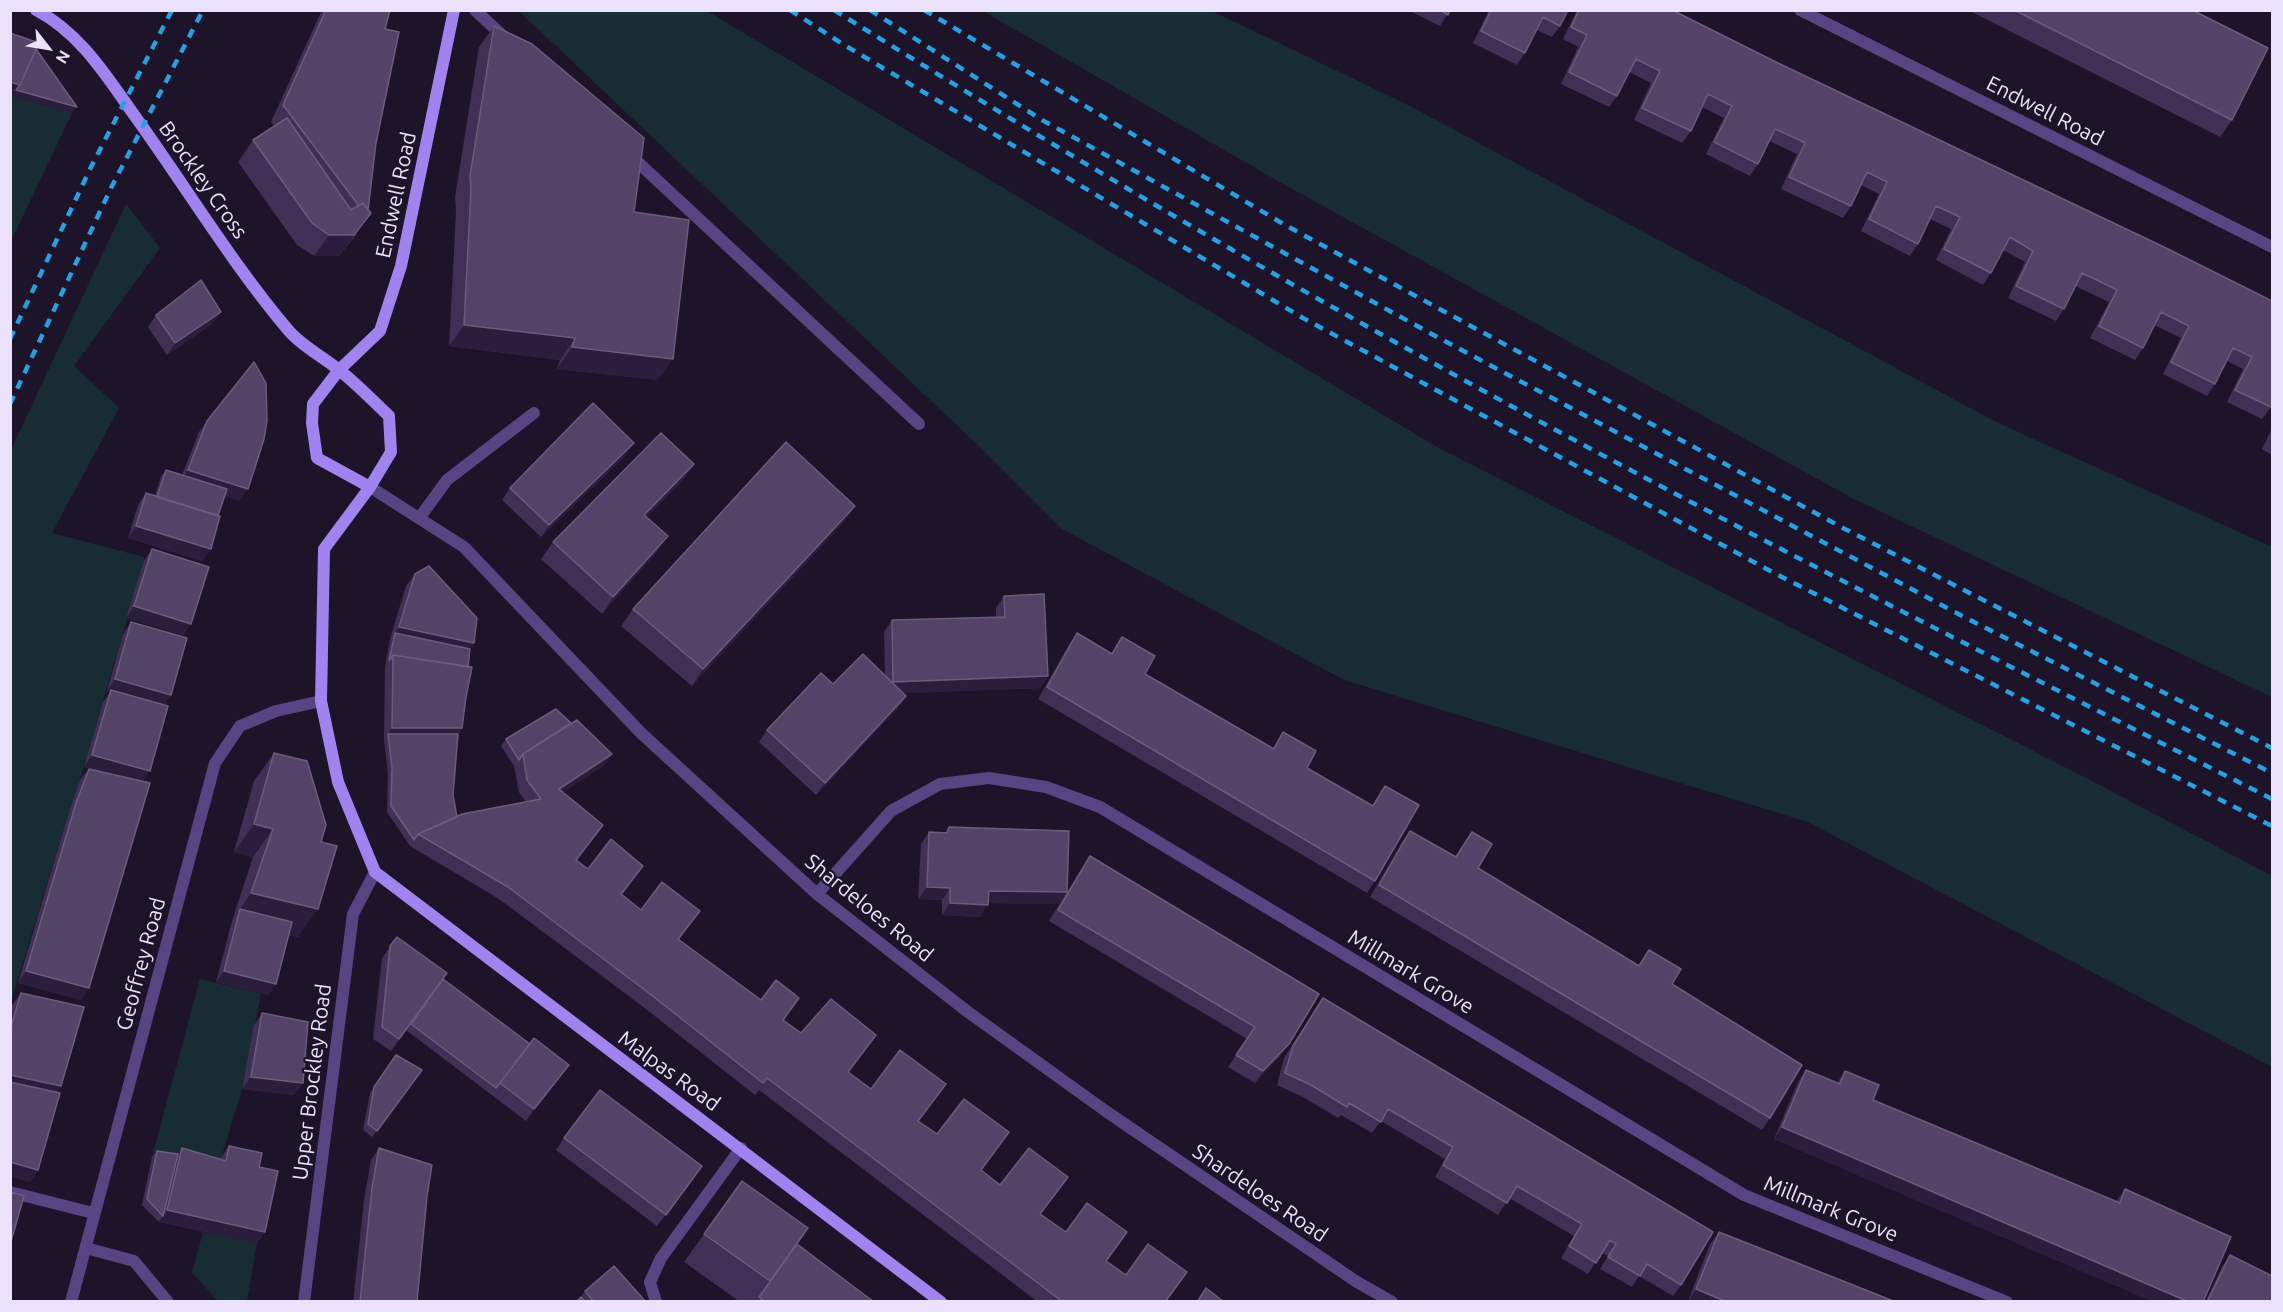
<!DOCTYPE html>
<html>
<head>
<meta charset="utf-8">
<style>
  body { margin:0 }
  #map { position:relative; width:2283px; height:1312px; overflow:hidden; background:#1d1429; font-family:Ubuntu,sans-serif }
  canvas { display:block }
  .frame { position:absolute; inset:0; border:12px solid #eae1fb; pointer-events:none }
  .north { position:absolute; left:18px; top:18px; width:60px; height:60px; -webkit-text-stroke:4px #1d1429; paint-order:stroke; rotate:121deg; font-size:16px; font-weight:700; line-height:24px; text-align:center; color:#eae1fb }
  .north::after { content:''; display:block; margin:auto; width:21px; height:27px; background:#eae1fb; clip-path:polygon(50% 0,100% 100%,50% 72%,0 100%) }
</style>
</head>
<body>
<div id="map">
<canvas width="2283" height="1312"></canvas>
<div class="frame"></div>
<div class="north">N</div>
</div>
<script>
const c = document.querySelector('canvas').getContext('2d');
c.lineJoin = 'round';
function fill(path, color) { c.fillStyle = color; c.fill(path, 'evenodd'); }
function trace(path, color, width, dash) { c.strokeStyle = color; c.lineWidth = width; c.lineCap = dash ? 'butt' : 'round'; c.setLineDash(dash || []); c.stroke(path); }
function drawText(font, color, halo, rows, align = 'center') {
  c.font = font + ' Ubuntu,sans-serif'; c.lineWidth = 4.5; c.setLineDash([]); c.textBaseline = 'middle'; c.strokeStyle = halo; c.fillStyle = color; for (const [text, x, y, turn = 0] of rows) {
    c.save(); c.translate(x, y); c.rotate((+turn || 0) * Math.PI / 180); c.textAlign = isNaN(turn) ? turn : align; if (halo) c.strokeText(text, 0, 0); c.fillText(text, 0, 0); c.restore();
  }
}
fill(new Path2D(`
  M519,11h188l730,436 655,334 180,95v191l-464,-245 -464,-142 -282,-151 -81,-81z
  M983,11h229l198,95 586,316 276,125v150l-422,-200 -572,-316z
  M12,96l60,17 -61,128 -1,-142z
  M126,204l34,44 -86,118 45,42 -67,125 92,24v4l-64,219 -12,35 -55,180 -2,17v-562z
  M200,979l61,15 -19,95 -25,83 -65,-15z
  M203,1232l54,11 -10,58h-29l-26,-28z`), '#182d33');
trace(new Path2D(`
  M475,10l30,28
  M629,154l290,270
  M420,517l27,-37 87,-67
  M10,1192l83,21
  M656,1302l-6,-20 11,-24 80,-110`), '#574583', 12);
trace(new Path2D(`
  M817,894l74,-83 49,-27 49,-6 57,9 54,20 644,388 263,107
  M86,1248l48,13 34,41
  M71,1302l144,-539 25,-37 36,-15 45,-10
  M304,1302l49,-388 22,-42`), '#574583', 12);
trace(new Path2D(`
  M1800,10l472,237
  M370,487l94,60 177,186 176,161 151,118 139,100 250,170 35,20`), '#574583', 12);
trace(new Path2D(`
  M36,10c46,24 72,69 101,109 51,71 96,146 152,212 13,15 34,26 50,39 18,14 34,31 50,46l2,36 -21,35 -46,62 -3,152 17,81 37,90 566,430
  M370,487l-53,-29 -5,-35 1,-19 26,-34 41,-39 21,-65 53,-256`), '#a183f0', 12);
trace(new Path2D(`
  M790,10l51,33 462,275 471,255 498,253
  M834,10c194,121 390,238 590,348 279,155 564,297 848,441
  M870,10l172,110 397,218 527,280 306,155
  M924,10l361,215 558,303 429,220
  M10,339l81,-172 81,-157
  M10,404l101,-216 92,-178`), '#24a0e4', 4.5, [9, 8]);
fill(new Path2D(`
  M322,10h68l-5,19 -29,206 -17,21h-25l-17,-11 -59,-83 15,-22 21,-14 -3,-4z
  M1408,10h42l-10,16z
  M1489,10h79l-8,16 -8,11 -15,-7 -12,23 -8,12 -44,-22z
  M1577,10h95l108,54 492,237 -1,106 -9,12 -35,-17 16,-33 -16,-8 -12,23 -8,12 -44,-22 18,-36 -27,-13 -11,23 -8,12 -45,-22 19,-36 -34,-16 -11,23 -8,12 -48,-23 17,-36 -22,-12 -12,23 -8,12 -47,-25 15,-31 -21,-10 -12,25 -8,12 -49,-25 18,-37 -18,-9 -10,21 -8,12 -62,-29 16,-35 -28,-13 -11,23 -8,12 -44,-22 18,-36 -22,-11 -11,24 -9,12 -48,-23 17,-37 -22,-11 -12,24 -8,11 -48,-23 17,-37 -15,-8z
  M1968,10h224l40,110 -12,17z
  M494,26l140,186 24,168 -101,-11 3,-9 -111,-14 7,-134 -1,-15 24,-150z
  M221,312l-9,12 -45,31 -19,-28 8,-12z
  M207,421l32,80 -15,-5 -6,20 -7,33 -9,12 -74,-23 10,-33 8,-12 9,3 6,-20 5,-6 16,5 17,-43z
  M2272,428v27l-10,-6z
  M626,455l-85,82 -39,-37 8,-12z
  M694,464l-12,17 -35,36 9,36 -54,61 -61,-55 12,-17z
  M855,506l-12,17 -151,163 -71,-60 12,-17z
  M152,549l39,75 -8,11 -57,-17 18,-57z
  M415,574l55,75 -8,79 -4,6 -5,61 4,22 69,-15 -7,-10 -5,-26 -13,-20 5,-7 65,-16 41,31 -9,12 -40,26 40,33 -27,35 12,9 55,-3 -21,29 19,15 50,13 -12,17 105,80 65,53 22,16 75,-5 -28,37 82,64 126,90 61,-3 -21,30h-128l-279,-212 -4,5 -113,-89 -143,-107 -89,-53 -23,-34 1,-38 -4,-34 1,-73 5,-28 16,-53z
  M1004,596l44,80 -8,12 -137,5 3,3 -8,12 -82,87 -57,-53 8,-12 66,-46 52,-8 -1,-44 8,-12 104,-2v-10z
  M131,622l40,73 -7,10 -83,295 -63,-17 50,-168 12,-35 9,-11 7,1 -12,-3 19,-65 7,-10 -3,-1 16,-57z
  M1077,633l35,20 10,-16 23,37 127,75 11,-17 24,36 65,38 13,-20 -10,95 -8,12 -329,-194 31,-54z
  M274,753l47,89 -23,95 -9,-2 -13,49 -8,11 -52,-13 16,-61 21,-64 -19,-5 20,-71z
  M949,827l118,65 23,-36 229,138 -39,62 -25,27 -27,-16 19,-28 -198,-118 16,-26 -6,9 -71,-1 -8,14 -38,-2v-15l-24,-1 3,-55 8,-12 16,1z
  M1410,831l45,26 17,-25 6,36 161,97 10,-15 23,34 98,134 -8,12 -392,-233 32,-55z
  M397,937l46,42 87,65 39,21 -43,56 -120,-91 3,-4 -18,25 -18,-12 9,-81z
  M21,993l36,100 -19,77 -8,12 -20,-6v-164l2,-7z
  M1323,998l358,287 -8,11 -34,-20 -7,11 -32,-18 8,-13 -6,-3 -14,21 -27,-16 13,-22 -65,-38 -11,17 -63,-38 10,-18 -64,-38 -9,12 -31,-18 -3,3 -35,-21 -26,-12 7,-27z
  M262,1013l32,82 -52,-6 12,-64z
  M396,1055l26,15 -50,67 -9,-7 7,-37z
  M1806,1070l31,13 8,-12 28,29 243,102 9,-13 78,113h-49l-380,-163 24,-57z
  M564,1138l130,40 -37,48 -101,-76z
  M229,1146l30,21 -2,76 -98,-21 -17,-17 10,-48 5,-6 21,3 4,-6 38,11z
  M379,1148l48,48 -10,106h-64l11,-102 7,-40z
  M742,1181l55,63 77,58h-134l-56,-40z
  M1719,1232l177,70h-206l-2,-1 22,-57z
  M2230,1255l42,47h-67l17,-35z
  M585,1291l61,11h-70l5,-5z`), '#413055');
fill(new Path2D(`
  M10,82l10,3 -8,11h-2z
  M16,90l61,17 -5,6 -60,-17z
  M371,213l-32,43h-25l15,-21z
  M221,312l-9,12 -45,31 8,-12z
  M464,325l111,13 -15,22 -111,-14z
  M572,347l101,12 -15,21 -101,-11z
  M634,443l-8,12 -85,82 8,-12z
  M694,464l-12,17 -50,51 12,-17z
  M188,470l60,19 -9,12 -60,-19z
  M855,506l-12,17 -151,163 11,-17z
  M136,526l75,23 -9,12 -74,-23z
  M668,536l-12,17 -54,61 11,-17z
  M134,606l57,18 -8,11 -57,-17z
  M399,627l75,16 -8,12 -71,-22z
  M1048,676l-8,12 -155,6 8,-12z
  M115,679l56,16 -8,12 -52,-17 -1,2 -3,-1z
  M906,696l-8,12 -82,87 9,-12z
  M392,728h70l-8,12 -66,-6z
  M612,754l-9,12 -53,35 9,-12z
  M92,755l58,16 -9,12 -57,-16z
  M254,824l19,5 -20,28 -19,-5z
  M927,887l23,1 -8,12 -24,-1z
  M989,891l78,1 -8,12 -79,-1z
  M251,893l67,16 -20,28 -61,-15 3,-13z
  M950,903l38,2 -8,12 -38,-2z
  M26,971l63,17 -8,12 -63,-17z
  M224,971l52,13 -8,11 -52,-13z
  M1289,1044l-9,12 -25,27 8,-12z
  M569,1065l-8,11 -35,45 8,-12z
  M10,1075l51,11 -8,12 -43,-9z
  M251,1077l52,6 -9,12 -52,-6z
  M1782,1127l407,175h-35l-380,-163z
  M10,1162l28,8 -8,12 -20,-6z
  M167,1210l98,22 -8,11 -98,-21z
  M1696,1289l31,13h-37l-2,-1z`), '#2b1d3c');
const building = new Path2D(`
  M326,10h64l-5,19 14,3 -23,111 -8,67 -5,-7 -4,3 -76,-101z
  M1440,10h10l-2,5z
  M1491,10h77l-8,16 -17,-9 -18,36 -44,-22z
  M1579,10h93l108,54 386,184 106,53v102l-1,4 -36,-17 17,-33 -19,-9 -18,36 -44,-22 18,-36 -28,-14 -18,36 -44,-22 18,-36 -18,-9 -17,-8 -18,36 -48,-23 17,-35 -23,-14 -19,36 -47,-24 16,-32 -24,-11 -18,38 -49,-25 18,-37 -20,-10 -16,34 -62,-29 16,-34 -12,-6 -18,-8 -17,35 -44,-22 18,-36 -24,-12 -17,37 -49,-23 18,-37 -24,-12 -19,37 -48,-24 18,-37 -16,-8z
  M2014,10h178l76,38 -36,72z
  M494,26l38,18 112,94 -10,74 55,8 -16,139 -101,-12 3,-9 -111,-13 7,-135 -1,-14z
  M10,33l29,10 -19,42 -10,-3z
  M36,49l41,58 -61,-17 4,-5z
  M287,118l64,92 12,-7 8,10 -17,22h-25l-17,-12 -59,-83z
  M201,280l20,32 -46,31 -19,-28z
  M254,362l12,21 1,38 -3,18 -16,50 -60,-19 19,-49z
  M593,403l41,40 -85,82 -39,-37z
  M661,433l33,31 -50,51 24,21 -55,61 -60,-55z
  M786,442l69,64 -152,163 -70,-60z
  M166,470l61,19 -9,27 -61,-19z
  M146,493l74,23 -9,33 -75,-23z
  M152,549l57,18 -18,57 -57,-18z
  M429,566l48,52 -3,25 -75,-16 16,-53z
  M1044,594l4,82 -155,6 -1,-62 113,-3 -1,-21z
  M131,622l56,16 -16,57 -56,-16z
  M395,633l75,16 -2,18 -75,-12 -4,6z
  M1077,633l35,21 10,-17 33,19 -10,18 129,75 9,-17 33,19 -9,17 66,38 12,-20 34,19 -44,76 -328,-194z
  M863,654l43,42 -81,87 -58,-53 54,-57 12,11z
  M393,655l79,12 -6,30 -4,31h-70z
  M111,690l57,16 -18,65 -58,-16z
  M556,709l15,14 -48,31 -4,6 -13,-21z
  M577,720l35,34 -53,35 44,36 -27,35 12,9 23,-30 32,27 -22,28 20,16 21,-28 38,29 -22,28 83,61 15,-20 13,10 10,8 -16,22 18,13 30,-34 45,36 -28,37 23,17 29,-39 46,34 -28,37 19,13 27,-35 45,33 -28,38 19,15 29,-37 39,29 -28,37 26,18 21,-29 40,29 -21,29 20,14 22,-31 39,28 -22,30h-102l-296,-224 -4,5 -113,-89 -142,-107 -90,-53 44,-20 79,-15 -14,-19 -4,-26z
  M388,734h70l-5,61 4,22 -39,17 -4,6 -23,-34 1,-38z
  M274,753l33,8 19,64 -5,17 16,4 -19,63 -67,-16 22,-64 -19,-5z
  M89,769l61,14 -61,205 -63,-17 50,-168z
  M949,827l120,4 -2,61 -78,-1 -1,14 -38,-2v-15l-23,-1 2,-55 18,1z
  M1410,831l46,26 16,-25 20,12 -14,24 161,98 10,-16 32,19 -9,15 130,81 -32,53 -391,-233z
  M1090,856l229,138 -30,50 -26,27 -27,-16 19,-28 -197,-117z
  M240,909l52,13 -16,62 -52,-13z
  M397,937l50,36 -48,66 -17,-12 8,-81z
  M443,979l87,65 -34,44 -85,-64z
  M21,993l63,14 -23,79 -51,-11v-45z
  M1323,998l390,234 -32,53 -34,-21 -7,12 -32,-19 8,-13 -6,-4 -14,23 -27,-17 13,-22 -65,-38 -10,17 -64,-38 10,-18 -65,-38 -7,13 -32,-19 -2,4 -36,-22 -26,-12 8,-27z
  M262,1013l46,9 -5,61 -52,-6z
  M534,1038l35,27 -35,44 -34,-26z
  M396,1055l26,15 -45,61 -9,-7 6,-37z
  M1806,1070l34,14 5,-13 34,14 -6,15 247,103 5,-14 106,48 -28,65h-14l-407,-175z
  M10,1082l50,11 -22,77 -28,-8z
  M600,1090l102,76 -36,49 -102,-77z
  M229,1146l33,7 -3,14 19,4 -13,61 -98,-22 15,-62 44,13z
  M379,1148l53,17 -5,31 -10,106h-57l12,-114z
  M157,1151l21,3 -15,62 -16,-17z
  M742,1181l66,47 -38,53 -66,-47z
  M10,1192l14,4 -14,49z
  M1719,1232l177,70h-169l-31,-13z
  M797,1244l77,58h-109l-6,-5z
  M2230,1255l42,21v26h-65z
  M614,1266l32,36h-52l-9,-11z
  M1206,1288l18,14h-27z
  M581,1297l4,5h-9z`);
fill(building, '#534366');
trace(building, '#6b5c7e', 1.5);
drawText('21px', '#eae1fb', '#1d1429', [
  ["Endwell Road",2045,111,27],
  ["Brockley Cross",203,180,55],
  ["Endwell Road",396,195,-78],
  ["Shardeloes Road",869,908,39],
  ["Geoffrey Road",141,964,-75],
  ["Millmark Grove",1411,972,31],
  ["Malpas Road",669,1071,36],
  ["Upper Brockley Road",312,1082,-83],
  ["Shardeloes Road",1260,1193,34],
  ["Millmark Grove",1831,1209,22]
]);
</script>
</body>
</html>
